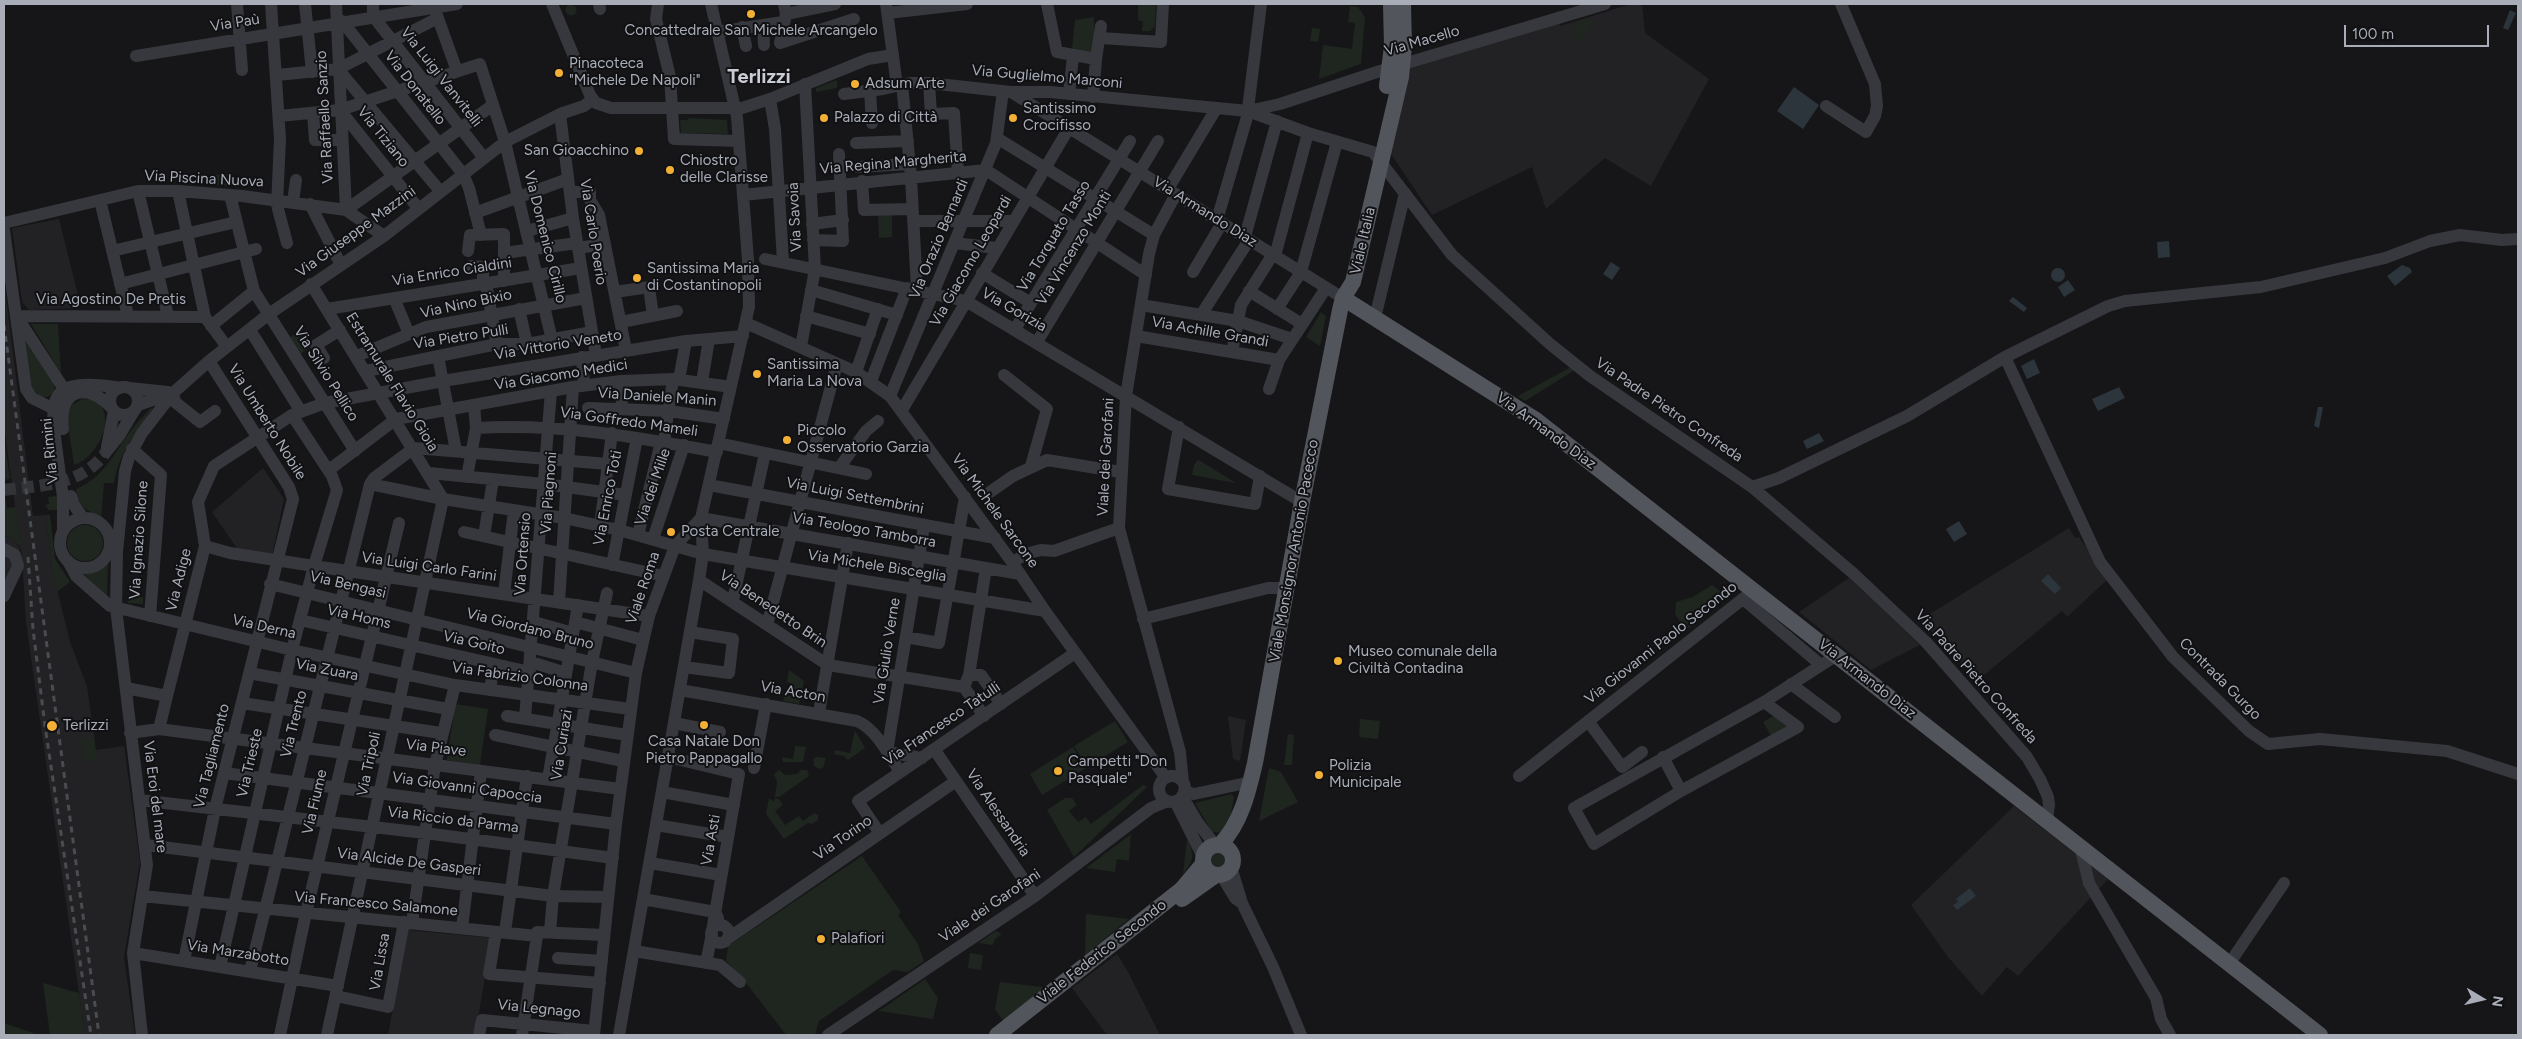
<!DOCTYPE html>
<html>
<head>
<meta charset="utf-8">
<style>
  body { margin:0 }
  #map { position:relative; width:2522px; height:1039px; overflow:hidden; background:#161618; font-family:Figtree,sans-serif }
  canvas { display:block }
  .frame { position:absolute; inset:0; border:5px solid #a8adb8; pointer-events:none }
  .north { position:absolute; left:2457px; top:974px; width:50px; height:50px; -webkit-text-stroke:4px #111113; paint-order:stroke; rotate:99deg; font-size:14px; font-weight:700; line-height:20px; text-align:center; color:#a8adb8 }
  .north::after { content:''; display:block; margin:auto; width:18px; height:22px; background:#a8adb8; clip-path:polygon(50% 0,100% 100%,50% 72%,0 100%) }
  .scale { position:absolute; left:2344px; top:25px; width:145px; height:22px; box-sizing:border-box; border:2px solid #a8adb8; border-top:0; padding-left:6px; font-size:15px; line-height:18px; white-space:nowrap; color:#a8adb8; -webkit-text-stroke:4px #111113; paint-order:stroke }
</style>
</head>
<body>
<div id="map">
<canvas width="2522" height="1039"></canvas>
<div class="frame"></div>
<div class="north">N</div>
<div class="scale">100 m</div>
</div>
<script>
const c = document.querySelector('canvas').getContext('2d');
c.lineJoin = 'round';
function fill(path, color) { c.fillStyle = color; c.fill(path, 'evenodd'); }
function trace(path, color, width, dash) { c.strokeStyle = color; c.lineWidth = width; c.lineCap = dash ? 'butt' : 'round'; c.setLineDash(dash || []); c.stroke(path); }
function drawText(font, color, halo, rows, align = 'center') {
  c.font = font + ' Figtree,sans-serif'; c.lineWidth = 4; c.setLineDash([]); c.textBaseline = 'middle'; c.strokeStyle = halo; c.fillStyle = color; for (const [text, x, y, turn = 0] of rows) {
    c.save(); c.translate(x, y); c.rotate((+turn || 0) * Math.PI / 180); c.textAlign = isNaN(turn) ? turn : align; if (halo) c.strokeText(text, 0, 0); c.fillText(text, 0, 0); c.restore();
  }
}
fill(new Path2D(`
  M1631,4h11l3,29 64,46 -58,107 -46,-28 -59,51 -14,-42 -100,48 -43,-64 17,-81 73,-24 80,-23 1,3z
  M59,219l21,84 -2,5 -49,2 -7,-8 -10,-74z
  M4,279l29,237 13,-1 6,54 18,73 17,44 9,64 28,-4 16,116 -16,95 11,78h-50l-59,-413 -4,-66 -18,-129z
  M263,468l21,31 -12,57 -34,-6 -26,-38z
  M2069,528l6,10 4,-1 29,42 -41,38 -5,-6 -84,69 -58,-60z
  M4,536l9,3 7,9 -16,48z
  M1849,578l71,67 -49,25 -72,-58z
  M1228,716l18,4 -6,41 -7,-2z
  M2014,806l94,73 -90,97 -11,-9 -25,29 -34,-39 -37,-52z
  M408,930l84,8 -17,97h-87z
  M1117,954l10,16 33,65h-53l-35,-47z`), '#222225');
fill(new Path2D(`
  M1138,4h18l-1,22 -5,5h-8l1,-9 -5,-2z
  M565.5 10a5.5 5.5 0 1 1 11 0a5.5 5.5 0 1 1-11 0Z
  M1350,6l8,1 7,10 -4,47 -42,15 4,-34 29,4 3,-26 -7,-1z
  M1094,17v37l-22,-5 3,-29z
  M1591,18l4,3 -17,21 -4,-3 2,-17z
  M1312,28l8,1 -2,13 -8,-1z
  M837,80v8l-21,4v-4z
  M688,118l39,2 1,14 -47,-1 -1,-13h8z
  M231,174l-1,12 -17,-1v-10z
  M892,214v23l-13,1 -1,-23z
  M1321,312l5,4 -6,30 -14,-9z
  M31,324h27l3,49z
  M302,329l11,16 -14,10 -10,-17z
  M25,338l29,45 1,8 -7,6h-7l-9,-8z
  M1571,367l4,3 -50,31 -7,-5z
  M82,399c42,1 20,58 -8,66l-7,-48 5,-12z
  M151,408l2,1c-17,23 -35,46 -39,74h-10l-3,35c-16,-10 -21,-8 -25,-29 29,-12 38,-37 56,-60 6,-8 13,-14 19,-21z
  M4,436l6,43 -6,1z
  M1198,460l4,2 34,21 -44,-8 2,-10z
  M57,496l1,14h-9l-4,-5 4,-1 -1,-7z
  M6,500l1,8 9,-1 5,41 -8,-9 -9,-3v-35z
  M46,515h4l5,44 15,23 -13,10 -5,-23z
  M67 543a18 18 0 1 1 36 0a18 18 0 1 1-36 0Z
  M108,564l-1,32 -23,-22 12,-3z
  M1712,585l16,12 -42,33 -11,-16 1,-12 17,-5z
  M127,596l16,1v7l-15,-1z
  M789,670l15,11 -5,23 -16,-3 2,-6 6,1 2,-12 -6,-2z
  M455,704l33,5 -8,56 -33,-5z
  M1775,715l15,11 -17,13 -10,-17z
  M1360,719l20,2 -2,18 -19,-2z
  M1115,721l13,21 -41,25 -13,-21z
  M855,730l10,18 -17,12 -4,-4 -10,-2 1,-4 15,3z
  M1288,734l6,1 -2,30h-8z
  M94,738l3,22 -14,2 -1,-18 -2,-4z
  M795,746l11,1 -3,15h-20l-1,-5 11,2z
  M1073,747l13,21 -44,27 -12,-21z
  M816,757l10,1 -3,10 -4,1 -5,-3 -1,-6z
  M1269,768l12,4 17,30 -39,19z
  M779,770l6,5 12,-1 4,-4h6l2,6 -30,21h-4l2,-15 -3,-8z
  M1143,785l4,2 -73,70 -27,-47 18,-12h7l5,7 -8,6 9,11 8,-5 5,7z
  M1231,794l3,3 -5,29 -6,7 -11,-1 -17,-29z
  M769,798l5,4 1,-4 4,1 4,6 -8,6 10,14 14,-9 4,5 11,-8 4,2v5l-6,4 -4,-1 -24,16 -18,-25z
  M1131,834l-2,27 -12,-2 -2,13 -29,-4z
  M1187,839c8,15 7,22 -4,35z
  M1211 860a7 7 0 1 1 14 0a7 7 0 1 1-14 0Z
  M862,856l39,56 -3,3 20,29 6,17 -16,11 -15,-2 -74,51 -4,14h-29l-42,-55 -18,-19 2,-15z
  M1086,914l43,5 -44,36z
  M996,931l6,3 -7,5 -2,6 -15,-2z
  M970,953l13,2 -2,15 -13,-2z
  M925,979l13,19 -5,21 -54,-8z
  M1000,982l42,5 3,3 -41,32 -9,-13z
  M43,983l36,10 6,42h-35z
  M4,1023l35,12h-35z`), '#1e261f');
fill(new Path2D(`
  M2510,10l6,3 -8,17 -5,-2z
  M1794,87l25,18 -16,24 -26,-18z
  M2169,241l1,16 -12,1 -1,-16z
  M1611,262l9,6 -8,12 -9,-6z
  M2402,265l8,3 2,4 -17,14 -8,-10z
  M2051 275a7 7 0 1 1 14 0a7 7 0 1 1-14 0Z
  M2068,280l7,10 -11,7 -6,-10z
  M2013,297l14,11 -3,4 -15,-11z
  M2034,359l6,14 -13,6 -6,-13z
  M2119,387l6,11 -27,13 -6,-12z
  M2318,407h5l-4,21 -5,-2z
  M1819,433l5,8 -17,8 -4,-8z
  M1959,521l8,13 -13,8 -8,-13z
  M2048,574l13,14 -6,6 -14,-13z
  M1970,888l6,8 -19,14 -4,-5 5,-3 -2,-3z`), '#2c353c');
trace(new Path2D(`
  M4,490c37,-5 78,-4 102,-38`), '#333438', 12, [12, 6]);
trace(new Path2D(`
  M237,4l5,66
  M271,4l9,135 -3,66 10,38
  M305,4l7,68
  M336,4l10,206
  M373,4v12l111,142
  M552,4l38,91 6,8 15,5h131l28,-9 98,-40 25,-4
  M599,4l1,5
  M658,4l-2,15 14,58 4,62 65,2
  M784,4l2,10 -6,29 74,-24
  M886,4l11,82
  M1047,4l10,48 39,7
  M435,10l22,61
  M888,13l79,-9
  M786,14l49,-10
  M342,21l121,153 6,14 12,47
  M763,25l1,20
  M742,27l4,19
  M717,32l66,-10
  M1101,38l60,4 2,-38
  M136,56l321,-52
  M338,69l102,122
  M277,75l61,-6 100,-51
  M929,83l2,31 23,-1 4,60
  M902,84l9,93 6,113
  M870,91l2,32
  M1011,92l332,206
  M844,94l39,-5 27,-6h19l82,9h39l198,19 60,22 65,19 79,103 98,89 40,32 162,111 102,87 72,68 101,115 13,22 8,18 1,8 -2,15
  M1069,94l4,-38
  M1093,97l3,-38 5,-33
  M770,99l5,30 8,132
  M1826,106l40,26 9,-16 2,-10 -2,-22 -34,-80
  M340,110l78,98
  M1248,111l32,-7 100,-33 225,-67
  M313,113l2,27h27
  M560,114l13,104 23,137
  M279,116l61,-6 140,-46 25,78 47,198
  M997,138l157,97
  M856,143l52,-2
  M858,167l51,-3
  M862,181l2,29 48,-1
  M1168,189l48,-80
  M138,191l30,125
  M178,191l27,126 22,30
  M570,192h20v8l9,15 27,135
  M1176,194l-22,41 -5,19 -23,142 -7,132 61,224 3,30
  M230,195l24,96 101,160
  M743,195l243,-25 160,105
  M100,200l28,116
  M293,202l3,-22
  M310,204l31,61
  M346,210l147,-105
  M475,213l93,-34
  M1217,220l30,-103 14,-113
  M913,221h100
  M4,223l134,-32h40l64,5 104,14 38,26
  M812,224l31,-4
  M4,230l22,159 6,9 20,10
  M527,231l46,-13
  M1245,237l32,-116
  M813,240l30,1 -4,-87
  M955,243l41,5
  M578,248l27,-4
  M112,251l124,-29
  M468,251l2,-16 34,-1v47
  M504,253l73,-10
  M1275,256l33,-123
  M765,259l201,42 336,201
  M471,266l12,1v17
  M1193,272l29,-49
  M982,273l49,30
  M120,284l136,-35
  M311,284l132,215
  M486,284l11,60
  M811,290l86,25
  M1249,291l53,33
  M615,292l34,-5 4,29
  M394,298l15,36
  M1141,305l97,16 54,18
  M327,309l254,-41
  M519,309l8,35
  M1277,309l24,-37 36,-130
  M1201,315l48,-75
  M16,316l189,1
  M806,316l64,18
  M1375,318l30,-125
  M19,320l45,69
  M621,322l56,-11
  M746,323l110,49 34,24 122,166 33,49 121,167
  M211,326l43,-35
  M1015,329l115,-188
  M250,330l50,80
  M1136,336l143,24
  M1037,342l121,-201
  M801,347l14,-78 -10,-185
  M1232,352l9,-47 32,-51
  M357,356l69,-29 160,-29
  M438,356l18,95
  M582,357l2,28
  M2005,357l95,205 73,95 76,74 19,13 52,-5 127,12 71,23
  M324,358l-8,-13 24,-15
  M366,371l131,-27h30l65,-12
  M856,372l22,-63
  M1004,375l43,34 -16,57
  M679,380l7,-39
  M621,381l1,27
  M871,381l36,-93
  M702,382l7,-43
  M110 401a14 14 0 1 1 28 0a14 14 0 1 1-28 0Z
  M129,388l39,4
  M1269,389l10,-29 47,-72
  M173,393l2,9 25,20 15,-11
  M890,396l106,-253 7,-52
  M138,405l35,-12 36,-32 60,-47 115,-78 121,-94 55,-28 24,-8 9,-7
  M588,408l81,3 55,8
  M902,410l167,-282
  M1179,427l-11,62 87,15 5,-28
  M476,428c82,-5 161,9 241,24
  M63,429c-5,-39 22,-48 48,-22
  M664,442l9,-63
  M718,443l148,31
  M107,447l7,-36
  M132,449l29,26 -11,141
  M106,452l13,-16 15,-25
  M59,468c-8,-66 -20,-93 62,-80
  M839,468l27,-37 12,-10
  M329,470l67,-51 177,-32 48,-6 52,-2 58,8
  M429,473l115,11 82,11
  M467,477l9,-49 -2,-23
  M370,484l73,15 121,19 55,12 84,24 342,57
  M709,485l286,53
  M1752,487l27,-9 128,-62 98,-59 103,-51 17,-5 136,-14 124,-29 45,-17 30,-6 42,5 16,-1
  M990,492l23,-16 34,-16 74,12
  M71,496l3,9 9,13
  M63,497v33
  M701,518l319,56
  M60 543a25 25 0 1 1 50 0a25 25 0 1 1-50 0Z
  M600,526l12,-93
  M464,532l200,44
  M638,535l23,-93
  M484,536l9,-56
  M653,539l31,-94
  M205,546l25,7 84,13 335,50
  M4,549l11,6 3,11 -14,30
  M68,561l8,15 34,30 182,44 163,35 175,24
  M1012,562l17,-9 12,-3 13,1 65,-23
  M612,565l25,-127
  M699,580l129,85 136,22 5,-12 17,-107
  M270,584l366,89
  M504,594l10,-84
  M1743,599l78,66
  M733,600l32,-147
  M559,602l14,-215
  M1143,619l125,-31h19
  M300,620l230,52
  M534,622l39,11
  M575,622l68,18
  M767,625l70,-261
  M906,637l33,6 26,-146
  M531,662l35,11
  M684,667l45,6 4,-34 -43,-7
  M249,673l199,36
  M969,675h12l20,29
  M1791,684l44,33
  M964,687l20,29
  M126,688l41,8 -8,33 -29,4
  M490,690l4,-26
  M680,690l177,31c19,8 32,34 43,51
  M167,696l38,-150 -7,-44 16,-36 78,-51 33,-12 118,-22 243,-40 57,-5
  M1764,702l34,25 -117,64 -87,53 -20,-36 190,-106 73,-47
  M242,703l199,30
  M819,713l29,-170
  M507,716l120,19
  M525,718l26,-327
  M1588,721l34,46 20,-15
  M674,723l46,9
  M159,729l461,60
  M495,735l128,26
  M934,749l101,147
  M887,752l37,-226
  M887,752l35,6
  M668,757l71,17 -27,157
  M1663,757l18,34
  M754,768l12,-64
  M224,773l392,51
  M1519,776l235,-186
  M1159 789a13 13 0 1 1 26 0a13 13 0 1 1-26 0Z
  M548,779l30,-174
  M1184,791l10,3 57,-12
  M662,792l72,13
  M1182,796l16,27 17,22
  M139,800l286,33 188,25
  M1175,801l28,56
  M656,825l72,12
  M879,832l-21,-31 217,-148
  M146,845l407,51 55,1
  M2080,846l9,37 67,115 5,21 9,16
  M650,863l71,12
  M1231,867l11,36 31,64 28,68
  M1221,875l14,23 7,5
  M142,896l395,40v-4l67,3
  M643,899l72,13 3,6
  M412,923l23,-158 20,-80
  M711 934a9 9 0 1 1 18 0a9 9 0 1 1-18 0Z
  M462,928l19,-157
  M496,932l-7,42 111,9
  M505,932l22,-156
  M550,932l3,-36 39,-234 15,-69
  M727,939l229,-158
  M634,951l86,14 20,17
  M133,953l205,33
  M558,958l44,3
  M184,961l31,-152 78,-310 -4,-12 -80,-126
  M706,963l6,-29
  M2229,964l55,-81
  M220,967l72,-317 22,-84 23,-76 -5,-14 -40,-61
  M250,971l120,-487 4,-6 40,-30 194,16
  M336,996l52,11 16,-85
  M142,1035l-9,-82 14,-88 -31,-257 1,-56 8,-81 4,-14 13,-24 31,-40
  M280,1035l26,-122 93,-390
  M327,1035l116,-536
  M479,1035l3,-15 112,11
  M522,1035l15,-99
  M594,1035l22,-211 20,-151 13,-57 26,-70 26,-28
  M619,1035l80,-455 4,-26 -2,-36 48,-211 -1,-47 -11,-143 -26,-113
  M828,1035l207,-139 116,-88 17,-7`), '#37383d', 12);
trace(new Path2D(`
  M1387,86l5,-40 -1,-42
  M1343,298l193,122 784,615
  M1220,845c21,-22 28,-52 35,-82l47,-261 38,-192 3,-12 10,-16 48,-205 3,-31 -1,-42
  M1203 860a15 15 0 1 1 30 0a15 15 0 1 1-30 0Z
  M1182,899l34,-24
  M997,1035l185,-146 21,-25`), '#53555c', 16);
trace(new Path2D(`
  M4,325l95,710
  M28,557l5,72 12,97 46,309`), '#4a4c52', 3, [6, 5]);
trace(new Path2D(`
  M59,468l4,29`), '#37383d', 12);
for (const [x, y, r, color] of [
  [751,14,5,"#f2b134"],
  [559,73,5,"#f2b134"],
  [855,84,5,"#f2b134"],
  [824,118,5,"#f2b134"],
  [1013,118,5,"#f2b134"],
  [639,151,5,"#f2b134"],
  [670,170,5,"#f2b134"],
  [637,278,5,"#f2b134"],
  [757,374,5,"#f2b134"],
  [787,440,5,"#f2b134"],
  [671,532,5,"#f2b134"],
  [1338,661,5,"#f2b134"],
  [704,725,5,"#f2b134"],
  [52,726,6,"#f2b134"],
  [1058,771,5,"#f2b134"],
  [1319,775,5,"#f2b134"],
  [821,939,5,"#f2b134"]
]) { const dot = new Path2D(); dot.arc(x, y, r, 0, 2 * Math.PI); c.fillStyle = color; c.fill(dot); trace(dot, '#111113', 2); }
drawText('15px', '#a8adb8', '#111113', [
  ["Via Paù",235,23,-9],
  ["Via Macello",1422,41,-16],
  ["Via Luigi Vanvitelli",441,77,52],
  ["Via Guglielmo Marconi",1047,77,5],
  ["Via Donatello",415,88,52],
  ["Via Raffaello Sanzio",325,117,-93],
  ["Via Tiziano",383,137,51],
  ["Via Regina Margherita",893,163,-5],
  ["Via Piscina Nuova",204,179,3],
  ["Via Armando Diaz",1205,212,32],
  ["Via Savoia",795,217,-93],
  ["Via Giuseppe Mazzini",356,232,-36],
  ["Via Carlo Poerio",593,232,81],
  ["Via Torquato Tasso",1054,236,-59],
  ["Via Domenico Cirillo",545,237,76],
  ["Via Orazio Bernardi",939,239,-67],
  ["Viale Italia",1363,241,-77],
  ["Via Vincenzo Monti",1074,248,-59],
  ["Via Giacomo Leopardi",971,261,-60],
  ["Via Enrico Cialdini",452,272,-9],
  ["Via Agostino De Pretis",111,300],
  ["Via Nino Bixio",466,304,-12],
  ["Via Gorizia",1014,310,30],
  ["Via Achille Grandi",1210,332,10],
  ["Via Pietro Pulli",461,337,-9],
  ["Via Vittorio Veneto",558,345,-9],
  ["Via Silvio Pellico",326,374,58],
  ["Via Giacomo Medici",561,375,-9],
  ["Estramurale Flavio Gioia",392,382,58],
  ["Via Daniele Manin",657,397,4],
  ["Via Padre Pietro Confreda",1669,410,34],
  ["Via Umberto Nobile",267,422,58],
  ["Via Goffredo Mameli",629,422,8],
  ["Via Armando Diaz",1546,431,36],
  ["Via Rimini",50,451,-96],
  ["Viale dei Garofani",1106,457,-87],
  ["Via dei Mille",653,487,-71],
  ["Via Piagnoni",549,493,-86],
  ["Via Luigi Settembrini",855,496,11],
  ["Via Enrico Toti",608,498,-79],
  ["Via Michele Sarcone",995,511,54],
  ["Via Teologo Tamborra",864,530,10],
  ["Via Ignazio Silone",139,540,-86],
  ["Viale Monsignor Antonio Pacecco",1294,551,-80],
  ["Via Ortensio",523,554,-86],
  ["Via Michele Bisceglia",877,566,9],
  ["Via Luigi Carlo Farini",429,567,8],
  ["Via Adige",179,580,-76],
  ["Via Bengasi",348,585,13],
  ["Viale Roma",643,588,-71],
  ["Via Benedetto Brin",773,609,34],
  ["Via Homs",359,617,13],
  ["Via Derna",264,627,13],
  ["Via Giordano Bruno",530,629,14],
  ["Via Goito",474,643,13],
  ["Via Giovanni Paolo Secondo",1661,643,-38],
  ["Via Giulio Verne",887,651,-81],
  ["Via Zuara",327,670,11],
  ["Via Fabrizio Colonna",520,677,8],
  ["Via Padre Pietro Confreda",1976,677,48],
  ["Via Armando Diaz",1867,679,38],
  ["Contrada Gurgo",2220,679,45],
  ["Via Acton",793,692,10],
  ["Via Trento",294,724,-76],
  ["Via Francesco Tatulli",942,724,-34],
  ["Via Curiazi",562,745,-81],
  ["Via Piave",436,748,7],
  ["Via Tagliamento",212,756,-76],
  ["Via Trieste",250,763,-77],
  ["Via Tripoli",369,764,-78],
  ["Via Giovanni Capoccia",467,788,8],
  ["Via Eroi del mare",155,797,83],
  ["Via Fiume",315,802,-77],
  ["Via Alessandria",998,813,56],
  ["Via Riccio da Parma",453,820,7],
  ["Via Torino",843,838,-35],
  ["Via Asti",711,840,-80],
  ["Via Alcide De Gasperi",409,862,7],
  ["Via Francesco Salamone",376,904,5],
  ["Viale dei Garofani",990,906,-34],
  ["Viale Federico Secondo",1102,952,-38],
  ["Via Marzabotto",238,953,9],
  ["Via Lissa",380,962,-80],
  ["Via Legnago",539,1009,6]
]);
drawText('15px', '#a8adb8', '#111113', [
  ["Concattedrale San Michele Arcangelo",751,31,"center"],
  ["Pinacoteca",569,64],
  ["\"Michele De Napoli\"",569,81],
  ["Adsum Arte",865,84],
  ["Santissimo",1023,109],
  ["Crocifisso",1023,126],
  ["Palazzo di Città",834,118],
  ["San Gioacchino",629,151,"right"],
  ["Chiostro",680,161],
  ["delle Clarisse",680,178],
  ["Santissima Maria",647,269],
  ["di Costantinopoli",647,286],
  ["Santissima",767,365],
  ["Maria La Nova",767,382],
  ["Piccolo",797,431],
  ["Osservatorio Garzia",797,448],
  ["Posta Centrale",681,532],
  ["Museo comunale della",1348,652],
  ["Civiltà Contadina",1348,669],
  ["Terlizzi",63,726],
  ["Casa Natale Don",704,742,"center"],
  ["Pietro Pappagallo",704,759,"center"],
  ["Campetti \"Don",1068,762],
  ["Pasquale\"",1068,779],
  ["Polizia",1329,766],
  ["Municipale",1329,783],
  ["Palafiori",831,939]
], 'left');
drawText('bold 20px', '#c9ccd4', '#111113', [
  ["Terlizzi",759,77]
]);
</script>
</body>
</html>
